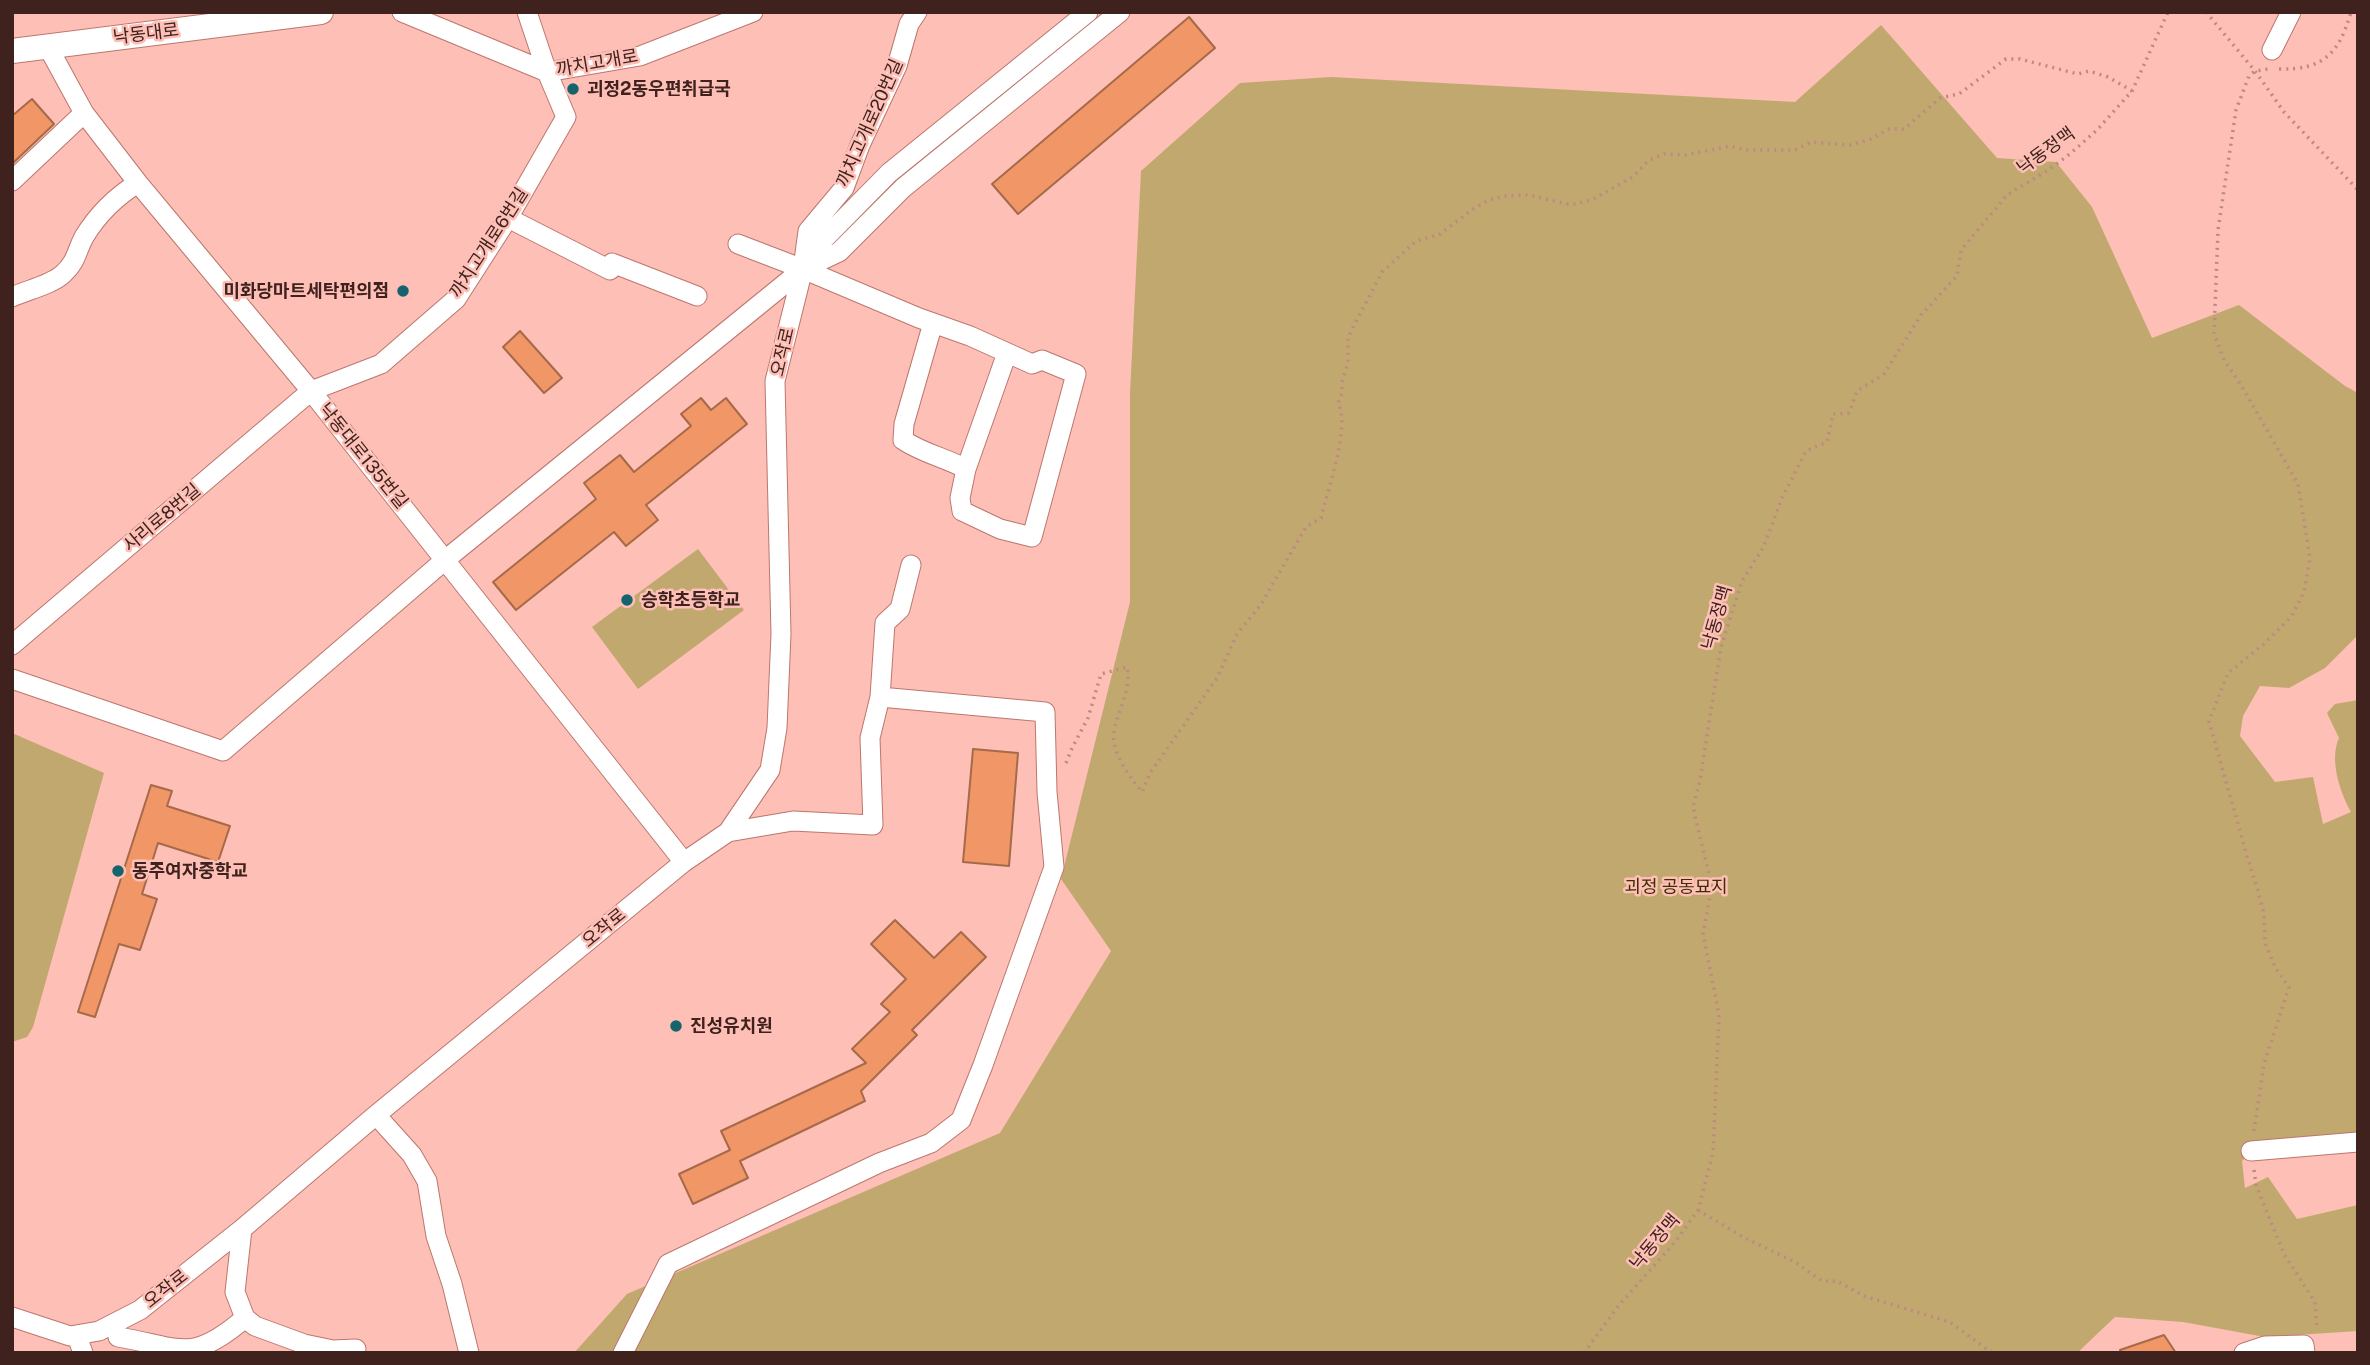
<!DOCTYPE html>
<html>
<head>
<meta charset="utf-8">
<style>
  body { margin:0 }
  #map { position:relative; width:2370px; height:1365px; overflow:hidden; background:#fdbfb6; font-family:"Public Sans",sans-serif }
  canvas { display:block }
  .frame { position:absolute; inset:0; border:14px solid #3f221e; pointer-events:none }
</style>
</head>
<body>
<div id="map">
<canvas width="2370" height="1365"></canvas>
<div class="frame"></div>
</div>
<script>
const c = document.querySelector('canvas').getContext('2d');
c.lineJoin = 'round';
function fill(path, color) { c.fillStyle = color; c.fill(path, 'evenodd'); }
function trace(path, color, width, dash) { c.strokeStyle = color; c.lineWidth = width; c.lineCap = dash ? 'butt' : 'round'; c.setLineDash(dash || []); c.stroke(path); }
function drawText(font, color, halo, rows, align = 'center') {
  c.font = font + ' "Public Sans","Noto Sans KR",sans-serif'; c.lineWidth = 5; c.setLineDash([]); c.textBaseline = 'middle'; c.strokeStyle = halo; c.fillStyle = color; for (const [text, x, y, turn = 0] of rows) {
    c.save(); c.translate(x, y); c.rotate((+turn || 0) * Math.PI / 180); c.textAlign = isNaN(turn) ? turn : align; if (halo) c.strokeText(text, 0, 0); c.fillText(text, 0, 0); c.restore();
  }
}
fill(new Path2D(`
  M1881,25l116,133 59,4 36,45 60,131 87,-33 106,81 13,7v255l-2,-11 -31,31 -36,20 -29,-2 -17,30 -3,20 35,46 38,-5 10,47 28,-12c-11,-20 -22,-52 -12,-74l-12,-25 8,-9 23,-4v437l-99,8 -17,16 3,27 23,-11 29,42 61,-14v126l-93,6 -82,-15 -68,-5 -38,36h-1503l53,-59 373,-161 111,-182 -50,-72 69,-277v-208l11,-223 99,-88 91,-6 464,25z
  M698,549l46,61 -106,79 -46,-62z
  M12,733l92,40 -71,254 -6,10 -15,5z`), '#c1a86e');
const building = new Path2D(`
  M1189,17l26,31 -197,166 -26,-30z
  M32,99l22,25 -42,40v-48z
  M520,331l42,47 -18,15 -41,-46z
  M701,398l10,12 15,-12 21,26 -101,81 12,15 -32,26 -12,-14 -98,78 -23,-28 103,-83 -12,-16 36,-28 14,17 57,-46 -10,-12z
  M973,749l45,4 -9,113 -46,-4z
  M151,785l21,6 -5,15 63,20 -12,36 -60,-19 -16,51 15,5 -17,51 -21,-6 -24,73 -17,-5z
  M895,920l39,38 27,-26 25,25 -74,73 5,5 -56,56 4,10 -125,60 8,17 -55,26 -14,-30 51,-24 -9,-19 145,-68 -14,-14 38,-37 -9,-8 25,-25 -35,-35z
  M2164,1335l12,18h-55l-1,-3z`);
fill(building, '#f19666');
trace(building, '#a66949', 2);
const minor = new Path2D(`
  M402,12l145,60 93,-16 113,-44
  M48,47l36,66 54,70 173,208 373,471
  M2272,50l19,-38
  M12,181l72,-68
  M508,218l102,52 2,-7 85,33
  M738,244l65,25 116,49 51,18 62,28 10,-4 34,14 -44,163 -32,-8 -38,-18 -2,-13 6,-29 41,-116
  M804,261l4,-30 36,-43 16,-43 37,-79 12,-42 8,-12
  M12,297c15,-7 39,-12 51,-23 14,-13 13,-22 21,-37 14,-23 31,-40 54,-54
  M933,323l-29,101 -1,16c19,13 43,18 63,29
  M12,645l299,-254 70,-27 75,-65 52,-81 58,-101 -19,-45 -20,-60
  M12,679l211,72 222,-191 358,-291 36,-17 64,-64 217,-176
  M880,697l5,-74 15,-14 11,-44
  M376,1115l36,40 15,26 9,55 16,48 17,69
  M2251,1151l107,-9
  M242,1229l-7,63 10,26 10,8 49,18 29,6 23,-1
  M12,1317l58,19 29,-5 41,-21 102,-81 134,-114 308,-253 44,-30 42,-62 7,-42 4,-94 -6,-253 28,-112 16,-25 70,-71 199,-161
  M77,1336l6,17
  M118,1337c63,10 72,28 127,-19
  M623,1353l45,-89 211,-101 52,-20 30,-23 22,-55 71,-198 -7,-75 -2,-80 -165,-15 -10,41 3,87 -80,-4 -65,11
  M2244,1353l21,-7 39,-1 1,8`);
const major = new Path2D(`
  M12,51l309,-39`);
trace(minor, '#bd766d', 21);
trace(major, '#bd766d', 26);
trace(new Path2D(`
  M2206,12l49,59 29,41 74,78
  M2279,69c44,1 60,-15 72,-57
  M1066,763l6,-15 16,-30 13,-44 26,-7c5,24 -10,43 -13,66 -3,19 17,46 28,59l8,-19 67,-95 20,-44 23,-28 46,-79 15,-9c6,-26 30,-92 17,-115l4,-10v-11l6,-19v-26l34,-65 34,-31 24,-7 33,-25 16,-9 16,-4 24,-1 38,9h9l17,-5 40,-22 15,-16 16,-7 22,1 44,-9 16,4h49l16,-8 39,3 21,-6 18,-10h15l36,-31 19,-4 47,-35h14l58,15 11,-3 19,6 24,14
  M2254,1131l10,-67 25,-77 -13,-18 -11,-26 -1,-29 -7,-26 -10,-32 -38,-135 19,-48 36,-29 27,-27 13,-25 6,-34 -12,-74 -57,-99 -18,-27 -9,-25 4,-103 18,-120 13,-34 6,-5 13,-2
  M2254,1170l2,15 28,69 31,48 2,28
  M1698,1210l45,27 52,25 27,19h15l27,15 86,26 42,31
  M1584,1353l35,-48 57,-64 22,-31 15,-57 6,-138 -16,-82 9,-46 -19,-80 7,-27 21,-133 21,-66 21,-33 19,-50 24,-47 21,-9 6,-28 16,-1 8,-22 27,-17 37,-59 36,-39 4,-26 46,-55 43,-26 21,-16 26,-23 35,-39 36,-79`), '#bd8a83', 3.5, [2, 5]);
trace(minor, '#fff', 19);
trace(major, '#fff', 24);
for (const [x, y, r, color] of [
  [573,89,7,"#16636d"],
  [403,291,7,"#16636d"],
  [627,600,7,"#16636d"],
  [118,871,7,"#16636d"],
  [676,1026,7,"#16636d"]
]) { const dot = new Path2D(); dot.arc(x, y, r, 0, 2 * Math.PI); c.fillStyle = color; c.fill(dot); trace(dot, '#fdbfb6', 2.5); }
drawText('18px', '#3f221e', '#fdbfb6', [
  ["낙동대로",146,34,-7],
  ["까치고개로",597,63,-10],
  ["까치고개로20번길",870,123,-66],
  ["낙동정맥",2046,151,-36],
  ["까치고개로6번길",489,243,-57],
  ["오작로",783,352,-77],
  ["낙동대로135번길",363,456,51],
  ["사리로8번길",162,518,-40],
  ["낙동정맥",1717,618,-74],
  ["오작로",604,928,-39],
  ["낙동정맥",1655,1242,-50],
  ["오작로",166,1289,-38]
]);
drawText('bold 18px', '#3f221e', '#fdbfb6', [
  ["괴정2동우편취급국",587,89],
  ["미화당마트세탁편의점",389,291,"right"],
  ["승학초등학교",641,600],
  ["동주여자중학교",132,871],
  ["진성유치원",690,1026]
], 'left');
drawText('18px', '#3e2e01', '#fdbfb6', [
  ["괴정 공동묘지",1676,887]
]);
</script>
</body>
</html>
